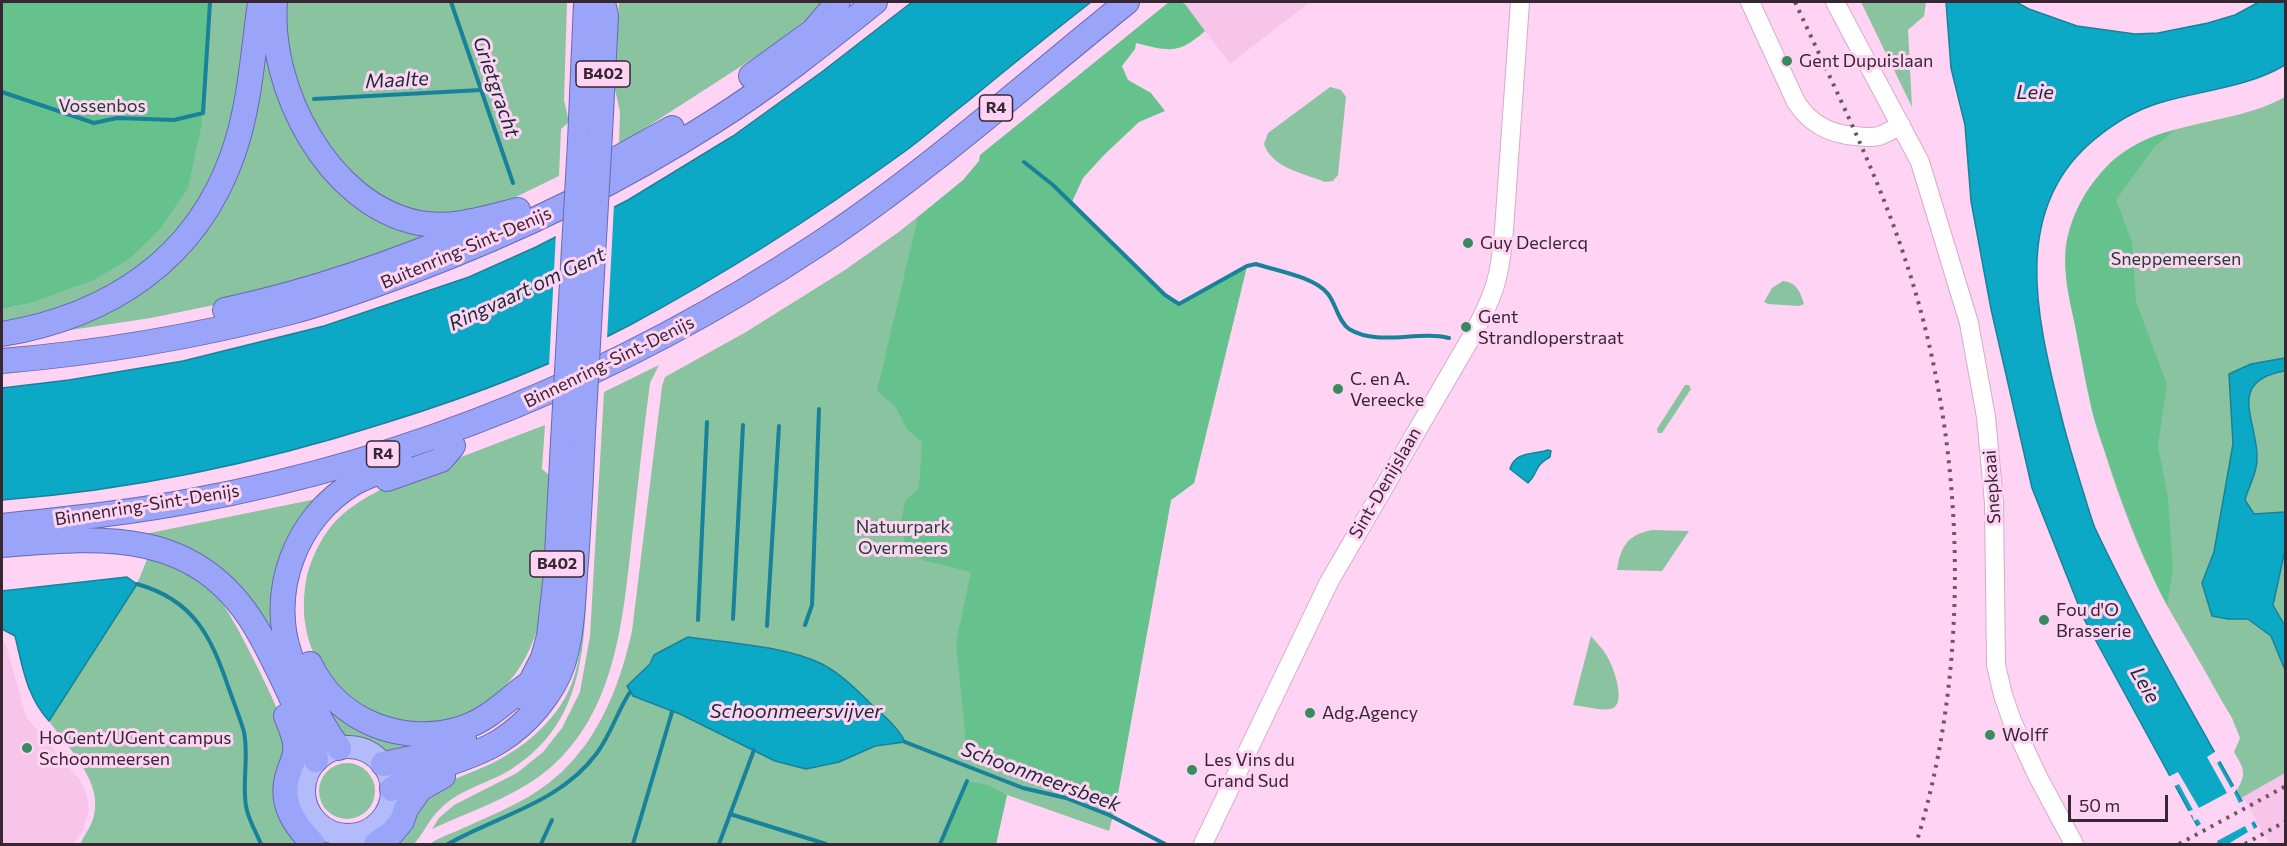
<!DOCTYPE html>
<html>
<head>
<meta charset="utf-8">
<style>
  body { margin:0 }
  #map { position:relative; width:2287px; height:846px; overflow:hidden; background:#ffd3f3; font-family:Commissioner,sans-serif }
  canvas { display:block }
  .frame { position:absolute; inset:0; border:3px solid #372733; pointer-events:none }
  .scale { position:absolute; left:2068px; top:795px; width:100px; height:27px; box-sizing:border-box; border:3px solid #372733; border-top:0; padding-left:8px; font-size:18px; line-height:21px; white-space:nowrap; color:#372733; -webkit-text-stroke:4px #ffd3f3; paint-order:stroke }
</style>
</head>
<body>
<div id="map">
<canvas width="2287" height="846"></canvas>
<div class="frame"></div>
<div class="scale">50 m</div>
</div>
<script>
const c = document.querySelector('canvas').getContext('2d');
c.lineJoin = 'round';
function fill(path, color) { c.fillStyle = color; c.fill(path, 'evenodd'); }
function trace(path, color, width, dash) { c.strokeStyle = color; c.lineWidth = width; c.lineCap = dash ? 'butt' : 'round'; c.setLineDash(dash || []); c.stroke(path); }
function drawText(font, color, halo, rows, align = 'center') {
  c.font = font + ' Commissioner,sans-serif'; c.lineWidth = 6; c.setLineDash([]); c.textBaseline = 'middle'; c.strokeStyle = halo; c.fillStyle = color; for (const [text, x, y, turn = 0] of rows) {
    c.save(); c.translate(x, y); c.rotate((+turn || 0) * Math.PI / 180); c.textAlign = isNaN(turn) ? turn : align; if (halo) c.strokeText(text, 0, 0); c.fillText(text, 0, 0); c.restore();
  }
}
fill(new Path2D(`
  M1188,2h122l-80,62 -45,-60z
  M2,638l5,10 19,69 54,63 7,15 2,16 -7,21 -9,12h-71z
  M2285,773v71h-15l-29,-46z`), '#f7c5e9');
fill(new Path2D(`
  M210,2h42l-16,113 -25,71 -60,76 -56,35 -93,29v-17l25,-5 175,-181z
  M284,2h283l-3,98 5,22 -8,7 -2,47 -70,34 -49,7 -66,-21 -45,-43 -41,-88z
  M619,2h211l-67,50 -144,93 1,-33 -7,-32z
  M1861,2h65l-2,14 -16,14 4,77z
  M266,10l73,178 114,42 -210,69 -92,19 -114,17 48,-18 128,-106z
  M1330,87l11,3 5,7 -8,78 -5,6 -8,1c-22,-9 -53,-14 -61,-38l4,-11z
  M2285,97v676l-44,25 -4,-8c10,-17 7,-21 -3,-38l6,-14 -8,-20c-12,-19 -22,-39 -34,-59 -16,-29 -35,-57 -48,-88 -33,-71 -56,-147 -71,-225 -5,-29 -14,-60 -14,-90 1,-32 19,-65 41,-89 47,-49 123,-39 179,-70z
  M960,183l93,2 80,80 32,30 14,9 68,-38 -53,217 -23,17 -54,299 -8,32 -102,-36 -11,49h-566c8,-6 20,-10 29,-14 19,-9 39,-17 58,-27 69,-34 99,-100 115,-172l30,-245 3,-9 81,-45 99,-62 55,-39z
  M1783,281c14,2 17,10 21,23l-5,2 -31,-2 -4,-2 8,-14z
  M659,365l-9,18c-7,51 -12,103 -18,154 -9,82 -16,174 -82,231 -33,28 -79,43 -118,61l7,-11 15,-13 63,-32 26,-21 19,-24 18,-36 10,-56 14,-244z
  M1685,385h4l2,4 -29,44h-4l-1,-4z
  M545,425l-3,44 6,5c0,44 0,88 -7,131 -2,10 -2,22 -6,31 -53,147 -254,90 -229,-55 4,-23 19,-52 37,-67 30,-25 68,-38 105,-52 32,-12 65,-25 97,-37z
  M326,497l-18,18 -27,132c-19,-27 -37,-60 -63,-81 -21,-17 -48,-25 -73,-32z
  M1652,530l37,1 -27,40 -45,-1c4,-24 10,-35 35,-40z
  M148,557c27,9 51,22 71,42 12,12 64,116 67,134 2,10 -2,22 0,32 4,27 14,54 21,79h-227c4,-8 10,-16 13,-25 12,-36 -25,-71 -44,-98l88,-137z
  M588,560c-4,80 0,159 -75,208 -23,15 -53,21 -72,40 -12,11 -17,25 -27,36h-24c9,-13 17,-29 28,-41 18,-19 46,-27 68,-37 30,-13 62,-38 79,-68 23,-40 15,-94 23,-138z
  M292,591l4,49 24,53 126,44 -61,21c-13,-12 -26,-17 -43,-16l-51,-110z
  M1591,636c6,7 13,14 17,22 6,10 19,47 3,51 -8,2 -29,-3 -38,-4z
  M319 791a28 28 0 1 1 56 0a28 28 0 1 1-56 0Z`), '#89c39f');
fill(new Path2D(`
  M2,2h208l-8,121 -14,65 -28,41 -31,30 -35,21 -67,24 -25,5z
  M1169,2h11l5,2 20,27c-27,24 -36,20 -69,12l-1,6 -13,17 6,14 23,13 14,18 -26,11 -35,33 -21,23 -11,24 59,60 48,43 68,-39 -53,217 -23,17 -54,299 -151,-57 -10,-99 15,-71 -49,-12 -17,-15 -4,-23 4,-21 14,-13 3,-46 -15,-13 -12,-23 -18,-15 41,-174 45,-37 16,-19 1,-6z
  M2175,130l-21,17 -38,53 16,42 4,60 31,82 -9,62 10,52 5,71 -6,36c-22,-42 -38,-85 -54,-130 -8,-24 -18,-48 -23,-73 -5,-22 -9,-45 -13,-67 -5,-26 -14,-55 -11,-81 4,-60 51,-112 109,-124z
  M967,781l21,4 19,10 -11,49h-56z`), '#66c28c');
const water = new Path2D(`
  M912,2h179c-42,33 -83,66 -124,100 -21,16 -41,34 -63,50 -87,63 -179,122 -274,173 -78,41 -161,72 -245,98 -125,40 -252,67 -383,77v-112l67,-8 114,-19 141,-35 145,-49 67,-30 92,-47 105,-64 90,-65z
  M1946,2h70l13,7 48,17 58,8 23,-1 50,-10 27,-8 24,-13h26v63c-39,23 -83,25 -126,38 -23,7 -46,21 -64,36 -87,71 -57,183 -34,276 6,25 14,50 22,76 4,12 7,25 12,37 51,108 114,212 171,316h-59l-123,-225 -52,-131 -41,-179 -20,-108 -6,-76 -14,-57z
  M2285,358v13c-61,10 -26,52 -28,89 0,13 -9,28 -12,40l9,14 31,-2v38l-12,55 12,21v44l-14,-34 -23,-17h-20l-16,-3 -10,-33 12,-31 19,-108 -4,-70 22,-10z
  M1548,450l3,1 -1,6c-17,9 -11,16 -22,26l-18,-14c5,-18 23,-14 38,-19z
  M127,577l10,7 -88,137c-23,-26 -26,-53 -34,-85l-13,-7v-38z
  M688,637c39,6 99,9 134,27 19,10 35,26 50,41 12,11 26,22 33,37l-30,4 -36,16 -33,7 -31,-8 -95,-47 -47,-18 -6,-10 23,-22 4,-9z`);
fill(water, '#0ba9c6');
trace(water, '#18829a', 1.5);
fill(new Path2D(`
  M614,204l-7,135 -58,27 7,-133z
  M2218,750l5,9 -6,4 14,25 5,-4 2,3 -4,6 5,10 6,-3 11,20 -5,3 3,6 5,-3 10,18h-41l20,-12 -3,-6 -28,15 1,3h-15l-9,-16 7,-4 -3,-5 -4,2 -2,-6 -5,1 -2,-4 8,-2 -14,-26 -8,4 -5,-10 12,-6 21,36 28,-15 -20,-36z`), '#ffd3f3');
trace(new Path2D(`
  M451,2l62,181
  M2,92l92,31 23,-5 57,2 29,-7 7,-111
  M314,99l167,-9
  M1024,162l29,23 112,110 14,9 68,-38 9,-2c21,7 59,13 72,30 8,10 10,27 21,35 30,18 68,1 100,9
  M137,584c57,16 74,52 92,105 5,14 11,29 15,43 5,25 -2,50 2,74 2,13 10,26 15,38
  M733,619l10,-194
  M698,620l9,-198
  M805,625l7,-20 7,-196
  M767,626l12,-200
  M905,742l118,46 43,10 43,17 56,29
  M730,814l96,30
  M448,844c51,-29 112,-41 149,-91 14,-19 20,-41 33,-61
  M541,844l11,-24
  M633,844l39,-132
  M719,844l35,-94
  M940,844l27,-63`), '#18829a', 4);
const tertiary = new Path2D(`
  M1750,2l46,100c14,22 33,32 59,34 8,1 16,2 24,0 8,-3 15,-7 22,-11
  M1835,2l85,160 49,161 17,94 8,86 2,162 7,30 9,26 25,54 37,69
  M1203,844l126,-262 143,-246c23,-42 28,-59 32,-106l16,-228`);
const primary = new Path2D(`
  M304 791a44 44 0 1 1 88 0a44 44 0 1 1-88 0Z`);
const trunk = new Path2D(`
  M275,2c-7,86 53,203 144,221 34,6 66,-5 99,-13
  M812,32l26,-30
  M751,76l69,-50
  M600,133l6,-117 -3,-14
  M580,142l6,-140
  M582,178l90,-50
  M225,310c89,-19 177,-50 260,-86
  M2,334c107,-18 194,-74 231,-180 17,-48 20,-102 27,-152
  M2,361c96,-8 191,-24 285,-48 42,-11 83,-26 123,-41 106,-40 208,-89 303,-150 57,-36 110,-78 162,-120
  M387,479l54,-19 12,-14
  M2,526c63,-7 126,-13 189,-25 225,-41 435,-130 626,-256 109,-72 208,-161 310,-243
  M2,545c99,-8 193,-18 253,81 22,37 38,77 57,115l4,19
  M310,664c27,58 95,84 155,63 26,-9 43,-29 65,-44
  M523,697l20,-39 6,-22 7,-62 7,-133
  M286,716c4,10 11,24 9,36 -1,9 -6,17 -8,26 -7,28 9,48 26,66
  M339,748c-13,-16 -21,-33 -30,-52 -7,-13 -14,-27 -19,-41 -22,-63 6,-138 64,-172 14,-8 31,-13 47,-19
  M383,764l34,-7 47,-18
  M392,789c33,-22 74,-27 108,-48 27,-17 53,-47 63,-77 9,-29 10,-60 12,-90 4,-48 6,-95 8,-142
  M376,844l16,-11 10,-12 4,-12 14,-20 23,-13`);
trace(tertiary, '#d6abca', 20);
trace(primary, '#676ab2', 24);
trace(trunk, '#676ab2', 26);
trace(tertiary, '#fff', 18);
trace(primary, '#b3bbfa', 22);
trace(trunk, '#9aa4f8', 24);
trace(new Path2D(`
  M1795,2c40,87 84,174 113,266 58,179 64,396 8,576
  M2179,844l107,-58
  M2245,844l41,-23`), '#6e5668', 4, [3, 6]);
const trunkBridge = new Path2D(`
  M583,432l17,-299
  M563,441l17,-299`);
trace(trunkBridge, '#676ab2', 26, []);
trace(trunkBridge, '#9aa4f8', 24);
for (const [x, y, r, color] of [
  [1787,61,6,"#388b5d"],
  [1468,243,6,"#388b5d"],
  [1466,327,6,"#388b5d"],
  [1338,389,6,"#388b5d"],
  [2044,620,6,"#388b5d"],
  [1310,713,6,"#388b5d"],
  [1990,735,6,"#388b5d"],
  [27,748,6,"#388b5d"],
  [1192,770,6,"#388b5d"]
]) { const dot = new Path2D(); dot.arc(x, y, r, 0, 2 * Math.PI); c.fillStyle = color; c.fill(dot); trace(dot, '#ffd3f3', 2); }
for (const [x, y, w] of [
  [603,74,54],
  [996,108,33],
  [383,454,33],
  [557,564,54]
]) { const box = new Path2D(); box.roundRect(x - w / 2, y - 13, w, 26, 4.5); c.fillStyle = '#ffd3f3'; c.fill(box); trace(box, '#372733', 1.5); }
drawText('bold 16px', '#372733', null, [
  ["B402",603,74],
  ["R4",996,108],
  ["R4",383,454],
  ["B402",557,564]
]);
drawText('18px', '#372733', '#ffd3f3', [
  ["Gent Dupuislaan",1799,61],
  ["Guy Declercq",1480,243],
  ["Gent",1478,317],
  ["Strandloperstraat",1478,338],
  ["C. en A.",1350,379],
  ["Vereecke",1350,400],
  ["Fou d'O",2056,610],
  ["Brasserie",2056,631],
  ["Adg.Agency",1322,713],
  ["Wolff",2002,735],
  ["HoGent/UGent campus",39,738],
  ["Schoonmeersen",39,759],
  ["Les Vins du",1204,760],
  ["Grand Sud",1204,781]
], 'left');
drawText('18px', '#1d442e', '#ffd3f3', [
  ["Vossenbos",102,106],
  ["Sneppemeersen",2176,259],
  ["Natuurpark",903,527],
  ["Overmeers",903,548]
]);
drawText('18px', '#372733', '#ffd3f3', [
  ["Buitenring-Sint-Denijs",466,248,-23],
  ["Binnenring-Sint-Denijs",609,362,-26],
  ["Sint-Denijslaan",1385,483,-60],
  ["Snepkaai",1992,487,-94],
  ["Binnenring-Sint-Denijs",147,505,-9]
]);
drawText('italic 20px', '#172d32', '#ffd3f3', [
  ["Maalte",397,80,-3],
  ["Grietgracht",496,87,71],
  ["Leie",2035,92],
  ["Ringvaart om Gent",527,289,-25],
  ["Leie",2145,685,60],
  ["Schoonmeersvijver",796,711],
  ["Schoonmeersbeek",1041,777,20]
]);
</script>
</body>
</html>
